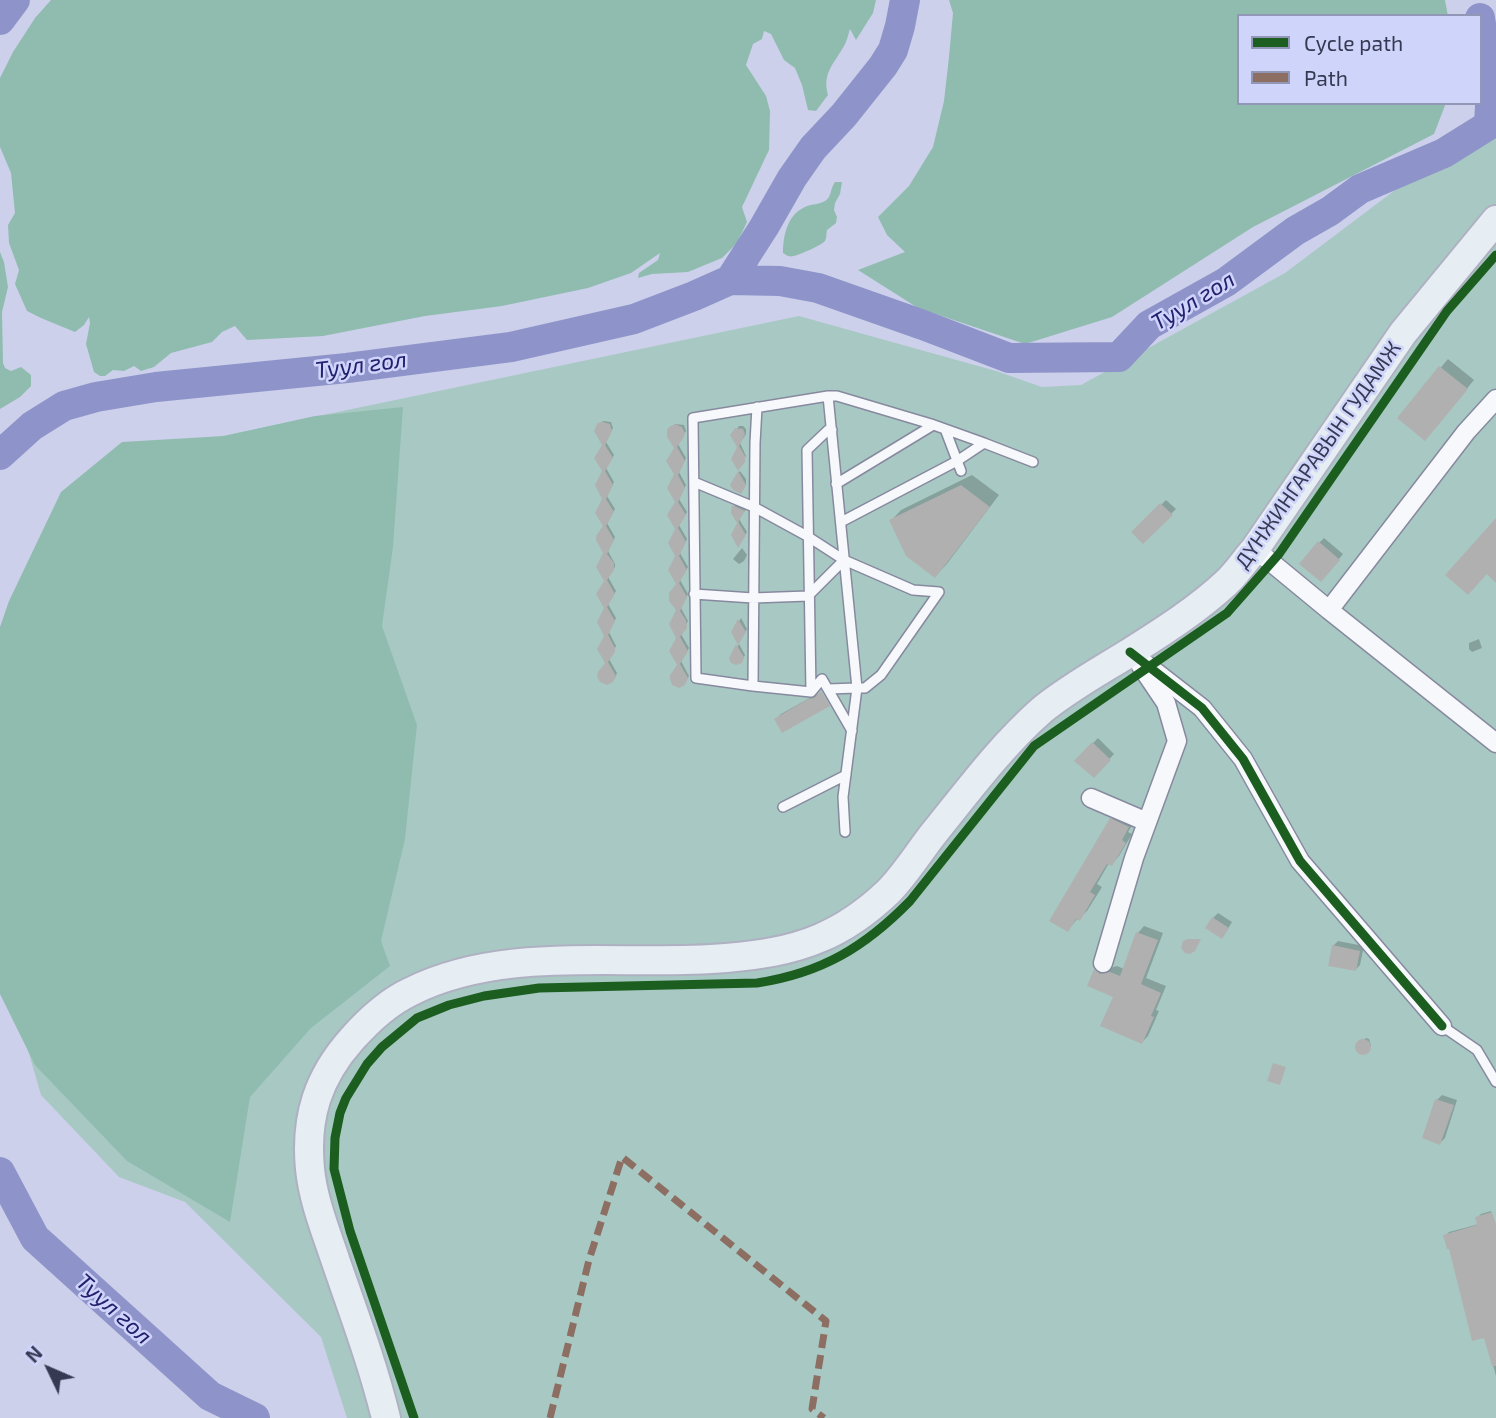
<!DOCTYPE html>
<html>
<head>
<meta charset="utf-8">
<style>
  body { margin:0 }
  #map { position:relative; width:1496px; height:1418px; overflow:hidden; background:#ccd0ea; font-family:"Exo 2",sans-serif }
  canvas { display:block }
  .legend { position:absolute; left:1237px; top:14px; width:245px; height:91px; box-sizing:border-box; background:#cfd4fa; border:2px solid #9296b7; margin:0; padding:9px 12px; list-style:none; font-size:21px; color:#363952 }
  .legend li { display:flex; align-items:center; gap:14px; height:35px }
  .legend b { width:35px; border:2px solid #9296b7 }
  .north { position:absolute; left:14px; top:1334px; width:70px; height:70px; -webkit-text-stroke:5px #cfd4fa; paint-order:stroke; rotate:314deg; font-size:19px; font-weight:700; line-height:28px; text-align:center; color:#363952 }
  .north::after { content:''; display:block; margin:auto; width:24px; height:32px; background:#363952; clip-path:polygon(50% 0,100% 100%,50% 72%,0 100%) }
</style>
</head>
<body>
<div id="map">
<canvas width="1496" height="1418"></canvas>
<ul class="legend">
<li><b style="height:9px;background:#1b5e20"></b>Cycle path</li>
<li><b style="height:9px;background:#8d6e63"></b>Path</li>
</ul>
<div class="north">N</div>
</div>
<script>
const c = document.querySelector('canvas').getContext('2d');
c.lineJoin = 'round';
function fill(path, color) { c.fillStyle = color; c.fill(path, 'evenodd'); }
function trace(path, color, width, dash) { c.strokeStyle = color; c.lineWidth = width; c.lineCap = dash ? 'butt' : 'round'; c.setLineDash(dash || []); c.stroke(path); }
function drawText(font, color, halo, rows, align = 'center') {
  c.font = font + ' "Exo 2",sans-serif'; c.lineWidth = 5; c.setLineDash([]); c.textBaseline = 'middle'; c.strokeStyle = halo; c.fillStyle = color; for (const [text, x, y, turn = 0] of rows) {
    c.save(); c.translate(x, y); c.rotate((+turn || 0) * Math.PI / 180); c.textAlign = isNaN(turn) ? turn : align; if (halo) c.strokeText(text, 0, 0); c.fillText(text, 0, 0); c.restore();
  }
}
fill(new Path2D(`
  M1496,114v1304h-1149l-26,-81 -136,-135 -66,-25 -78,-82 -41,-142v-200l107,-293 692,-144 197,55 46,16 39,-2 204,-112z`), '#a8c9c3');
fill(new Path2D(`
  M51,0h825l-3,13 -17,27 -6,-11c-2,6 -3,12 -6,17 -10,18 -22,27 -16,49l-12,16 -8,-1 -6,-25 -7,-17 -11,-8 -13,-26 -7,-3 -2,8 -9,5 -7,21 20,31 4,15 -1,39 -27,57 5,15 -10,21 -15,15 -34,14 -36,2 -14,4 1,-5 19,-13 2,-7 -29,20 -43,15 -86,18 -77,10 -102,20 -76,4 -12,-14 -13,6 -10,10 -41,11 -17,14 -13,4 -7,-5 -10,5 -11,-1 -8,6h-5l-6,-4 -8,-28 4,-21 -1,-6 -5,8 -9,7 -34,-14 -14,-7 -12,-27 4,-14 -10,-27 -1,-18 7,-12 -4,-40 -11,-26v-69l13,-26 22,-34z
  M949,0h496l3,16h-209v87h207l-12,31 -181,93 -141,90 -87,27 -107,-36 -60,-38 47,-18 -18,-17 -9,-18 31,-31 24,-39 11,-46 5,-44 4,-44z
  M835,182h7l-2,12 -5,9 -1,7 3,7 -1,6 -9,7c-1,4 0,7 -2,11 -3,4 -26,14 -31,15 -6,1 -6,0 -11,-3 0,-16 4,-37 20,-45 6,-4 15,-3 22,-7 7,-4 5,-13 10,-19z
  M0,252l4,10 4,25 -6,25 1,51 2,5 6,3 10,-4 10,8v11l-11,11 -20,12z
  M403,407l-10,140 -11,79 35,99 -12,114 -24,102 9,25 -79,62 -61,69 -20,125 -103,-61 -92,-96 -35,-71v-367l9,-26 52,-109 61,-50 102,-6 91,-20z`), '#90bcb0');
fill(new Path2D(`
  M1448,359l26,21 -42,51 -33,-14z
  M603,421l8,1 2,6 -7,14 8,13 -8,13 8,14 -7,14 8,13 -8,14 8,14 -7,14 7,13v3l-7,10 8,14 -8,13 8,14 -7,14 7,14 -7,13 8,14 -2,5 -8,-15 -3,-218 -8,-17z
  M675,424l9,1 2,6 -8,13 8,14 -7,14 7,13 -7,14 8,13 -8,13 8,14 -7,14 8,14 -8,13 8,14 -7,14 7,13 -7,13 8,14 -8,13 8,15 -5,8 -5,-19 -3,-217 -7,-17z
  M739,426h4l3,3v5l-6,9 6,13 -8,12 -5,-9 6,-12 -7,-12z
  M740,471l6,8v5l-3,6 -11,-8z
  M972,475l27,20 -53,70 -11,11 -44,-55 10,-11z
  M1166,500l10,9 -33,33 -9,-10z
  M735,505l11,4 -7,10 8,13 -7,11 -7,-8 6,-12 -6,-11z
  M1324,538l19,16 -17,21 -7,-32z
  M742,548l5,7 -3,6 -5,3 -6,-5z
  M741,618l6,11 -7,12 -7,-9z
  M1479,639l3,9 -10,4 -3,-3v-6z
  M739,644l6,11 -2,4 -12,-1z
  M820,694l7,11 -51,14 5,-5 34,-19z
  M1098,738l16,16 -20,22 -17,-16z
  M1119,812l17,7 -8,13 4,2 -13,22 -7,8 -3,-1 -12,21 5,3 -15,24 -8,8 -1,-1 -10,12 43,-110z
  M1218,913l14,9 -6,10 -13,-14z
  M1144,926l19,7 -17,45 20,8 -10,24 3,1 -11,25 -6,6 -27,-46 -20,-26 6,-6 6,5 10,-3 7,3 14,-36z
  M1338,941l26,5 -4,19 -5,5 -22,-24z
  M1366,1038l3,1 2,6 -4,5 -5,3 -5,-5 1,-4z
  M1442,1095l15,5 -12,38 -5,5 -16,-6 13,-37z
  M1491,1211l5,17v148l-11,-41 -40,-99 4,-4 30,-8 -2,-6 4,-4z`), '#0003');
trace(new Path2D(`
  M0,20l15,-20
  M730,280l50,1 38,7 105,37 86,33 110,-1 30,-32 77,-43 69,-51 35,-20 30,-22 84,-36 45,-28 2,-38 -11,-69
  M0,455l32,-29 32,-20 32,-9 60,-10 191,-19 164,-21 123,-28 60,-23 36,-16 34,-53 28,-49 21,-30 31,-33 39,-49 10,-16 7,-24 5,-26
  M0,1172l35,66 175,158 45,22`), '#8e94ca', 30);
fill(new Path2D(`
  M1439,366l29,23 -43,52 -28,-23z
  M600,422h3l7,2 2,7 -7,14 8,13 -8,13 8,14 -7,14 8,13 -8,14 8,14 -7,14 7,9v7l-7,10 8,14 -8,13 8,14 -7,14 7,13v4l-7,10 8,14 -3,6 -6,3 -7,-3 -3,-6 1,-4 7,-9 -8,-14 7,-13 -7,-14 7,-14 -8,-14 8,-13 -8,-14 7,-14 -7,-13v-4l7,-10 -8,-13 7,-14 -7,-14 7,-14 -8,-13 8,-13 -8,-14 3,-7z
  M675,424l7,3 3,6 -1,4 -7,10 8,14 -7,14 7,13 -7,14 8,13 -8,13 8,14 -7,14 8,14 -8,13 8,14 -7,14 6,9 1,8 -7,9 8,14 -8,13 8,14 -3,7 -6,3 -7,-3 -2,-6v-4l7,-10 -8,-14 7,-13 -7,-14 7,-14 -7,-9v-8l7,-9 -8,-14 7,-14 -7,-13 7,-14 -8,-14 8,-13 -8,-14 7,-14 -8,-13 8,-13 -7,-11v-7l2,-3z
  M735,428l8,1 2,5 -6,12 6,10v6l-7,9 -7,-12 6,-12 -7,-12z
  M738,471l8,14 -5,9 -8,-4 -3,-5z
  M961,485l29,22 -55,71 -29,-22 -17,-36z
  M1160,503l13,12 -30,29 -12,-12z
  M732,505l13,6 -7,11 8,13 -8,13 -7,-13 6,-12 -6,-10z
  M1496,518v65l-9,-9 -19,21 -23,-20z
  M1318,541l22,19 -19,22 -22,-18z
  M738,619l8,13 -8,13 -7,-13z
  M736,644l8,13 -2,6 -6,2 -5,-2 -2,-5z
  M821,691l9,15 -48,27 -8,-14 34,-20 6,-1z
  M1092,742l19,18 -17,18 -20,-17z
  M1110,818l19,9 -7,13 4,3 -14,23 -5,-2 -17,28 5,3 -15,26 -4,-2 -8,13 -19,-11z
  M1212,917l17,11 -7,11 -17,-11z
  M1136,932l22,8 -17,44 20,9 -10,23 3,1 -12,27 -42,-18 13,-29 -26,-11 7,-17 6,5 10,-2 10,4z
  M1188,939h13l-6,12 -5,3 -5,-1 -4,-5 2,-7z
  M1332,945l28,6 -4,20 -28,-5z
  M1355 1047a8 8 0 1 1 16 0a8 8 0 1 1-16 0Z
  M1273,1063l13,4 -6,18 -13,-4z
  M1435,1099l19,6 -14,40 -18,-7z
  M1492,1212l4,12v142h-4l-8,-28 -12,3 -23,-92h-2l-4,-14 34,-10 -2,-8z`), '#b1b0b0');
const service = new Path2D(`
  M828,396h9l94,28 53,19 -27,18 -116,61
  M945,429l16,42
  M984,443l49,19
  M694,482l60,25 53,29 37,24 69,30 26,2 -58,83 -16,13h-8l-14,109 2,35
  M836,484l94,-57 1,-3
  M694,594l59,4 55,-2 36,-36
  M753,686l2,-243 2,-36
  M828,689l29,-1 -29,-292 -135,22 3,260 57,8 58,6 11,-13 30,52
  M811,692l-4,-242 21,-20h4
  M783,807l63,-32
  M1442,1026l35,24 19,32`);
const minor = new Path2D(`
  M1255,549l74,61 137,-178 30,-33
  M1329,610l167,133
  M1130,652l72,56 41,51 57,102 142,165
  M1091,798l56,24
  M1103,963l31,-105 43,-117 -11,-38 -25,-37`);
const primary = new Path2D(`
  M386,1418c-13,-53 -32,-104 -50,-156 -10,-30 -23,-62 -26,-93 -5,-52 8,-92 42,-130 16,-18 37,-37 58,-47 95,-48 213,-25 316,-34 32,-3 64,-7 94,-20 24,-10 49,-28 68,-46 17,-17 31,-40 46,-59 34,-42 67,-87 108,-123 27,-22 58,-39 87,-57 33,-21 68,-43 97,-70 11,-10 19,-23 29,-34l148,-216 93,-113`);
trace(service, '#87899f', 12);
trace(minor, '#87899f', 21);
trace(primary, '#afb1c2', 32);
trace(service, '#f7f8fc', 9);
trace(minor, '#f7f8fc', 18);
trace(primary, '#e6edf3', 28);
trace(new Path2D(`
  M550,1418l39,-158 33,-103 204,164 -14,88 12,9`), '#8d6e63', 7, [14, 7]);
trace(new Path2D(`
  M1130,652l72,56 41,51 57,102 142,165
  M414,1418l-64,-187 -16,-62 1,-31 5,-25 6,-15 21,-34 15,-17 35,-29 32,-13 35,-9 55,-8 218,-5c65,-10 108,-36 153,-82l124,-155 193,-133 52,-59 168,-243 49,-56`), '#1b5e20', 9);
drawText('21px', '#363952', '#cfd4fa', [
  ["ДҮНЖИНГАРАВЫН ГУДАМЖ",1318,455,-55]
]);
drawText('italic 23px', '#25206e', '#cfd4fa', [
  ["Туул гол",1193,301,-31],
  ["Туул гол",361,365,-7],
  ["Туул гол",114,1309,42]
]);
</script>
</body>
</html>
